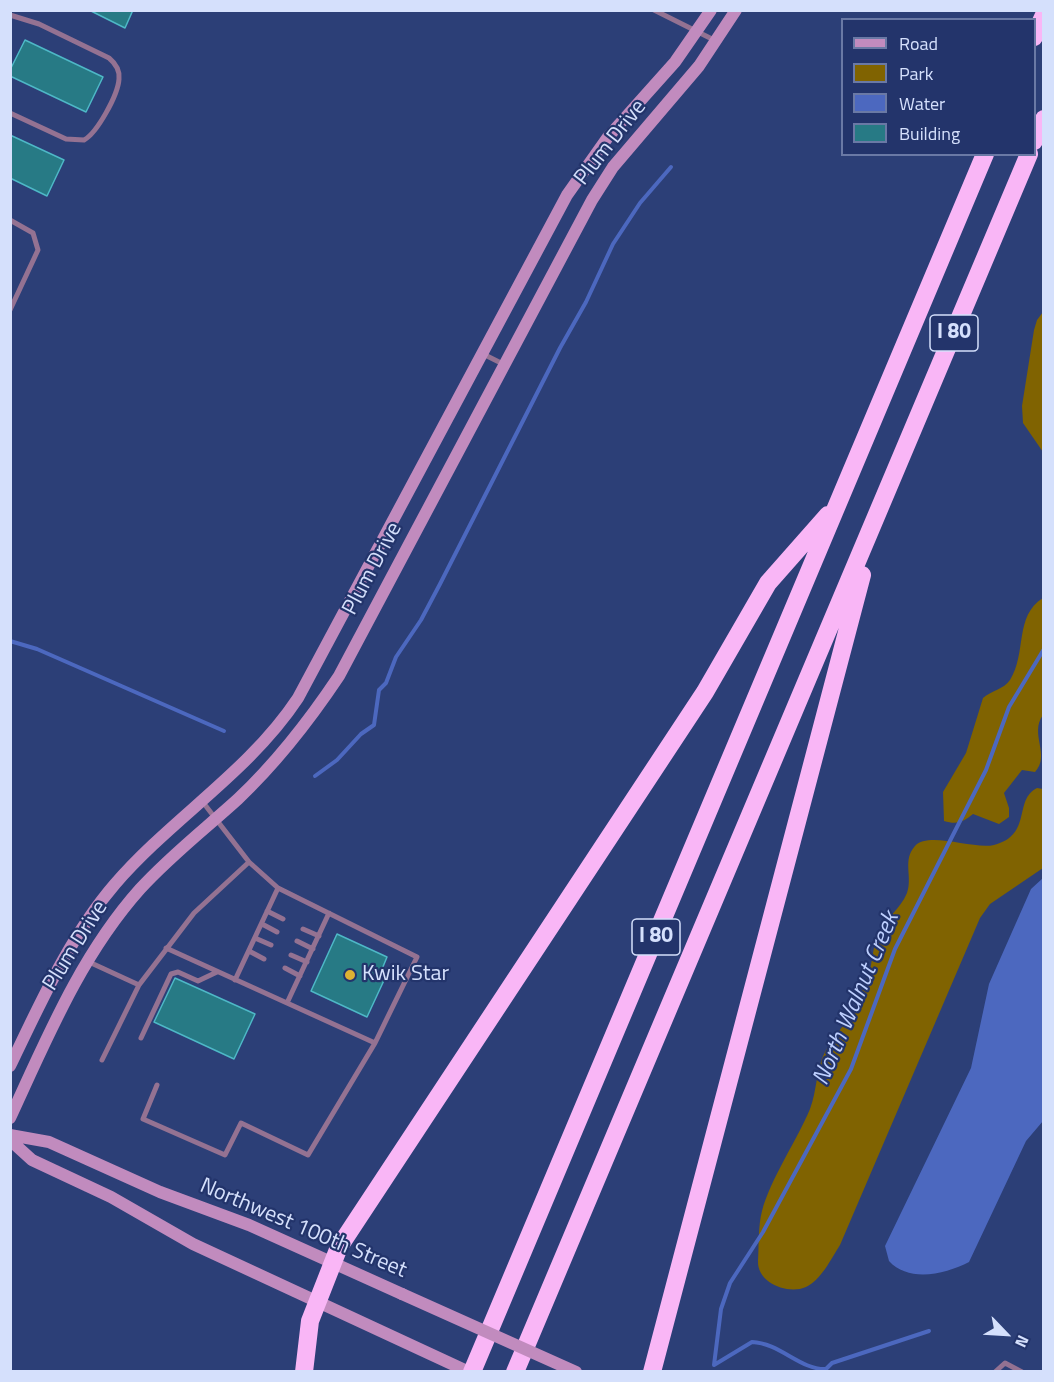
<!DOCTYPE html>
<html>
<head>
<meta charset="utf-8">
<style>
  body { margin:0 }
  #map { position:relative; width:1054px; height:1382px; overflow:hidden; background:#2c3f77; font-family:"Titillium Web",sans-serif }
  canvas { display:block }
  .frame { position:absolute; inset:0; border:12px solid #d5e0fc; pointer-events:none }
  .legend { position:absolute; left:841px; top:18px; width:195px; height:138px; box-sizing:border-box; background:#23346b; border:2px solid #6a79a5; margin:0; padding:8px 10px; list-style:none; font-size:18px; color:#d5e0fc }
  .legend li { display:flex; align-items:center; gap:12px; height:30px }
  .legend b { width:30px; border:2px solid #6a79a5 }
  .north { position:absolute; left:976px; top:1304px; width:60px; height:60px; -webkit-text-stroke:4px #23346b; paint-order:stroke; rotate:115deg; font-size:16px; font-weight:700; line-height:24px; text-align:center; color:#d5e0fc }
  .north::after { content:''; display:block; margin:auto; width:21px; height:27px; background:#d5e0fc; clip-path:polygon(50% 0,100% 100%,50% 72%,0 100%) }
</style>
</head>
<body>
<div id="map">
<canvas width="1054" height="1382"></canvas>
<div class="frame"></div>
<ul class="legend">
<li><b style="height:8px;background:#c18bbe"></b>Road</li>
<li><b style="height:16px;background:#806301"></b>Park</li>
<li><b style="height:16px;background:#4c68bf"></b>Water</li>
<li><b style="height:16px;background:#277a85"></b>Building</li>
</ul>
<div class="north">N</div>
</div>
<script>
const c = document.querySelector('canvas').getContext('2d');
c.lineJoin = 'round';
function fill(path, color) { c.fillStyle = color; c.fill(path, 'evenodd'); }
function trace(path, color, width, dash) { c.strokeStyle = color; c.lineWidth = width; c.lineCap = dash ? 'butt' : 'round'; c.setLineDash(dash || []); c.stroke(path); }
function drawText(font, color, halo, rows, align = 'center') {
  c.font = font + ' "Titillium Web",sans-serif'; c.lineWidth = 4.5; c.setLineDash([]); c.textBaseline = 'middle'; c.strokeStyle = halo; c.fillStyle = color; for (const [text, x, y, turn = 0] of rows) {
    c.save(); c.translate(x, y); c.rotate((+turn || 0) * Math.PI / 180); c.textAlign = isNaN(turn) ? turn : align; if (halo) c.strokeText(text, 0, 0); c.fillText(text, 0, 0); c.restore();
  }
}
fill(new Path2D(`
  M1043,312v140l-20,-29 -1,-17 12,-76 3,-10z
  M1043,598v117c-14,19 8,40 -8,57l-13,-2 -18,23 5,15v9l-10,7 -26,-10c-10,8 -16,11 -29,7l-1,-29 23,-39 17,-55c8,-7 21,-9 27,-18 17,-27 4,-64 33,-82z
  M1037,788l6,1v79l-53,36 -10,14 -140,327c-9,14 -19,35 -34,42 -18,8 -49,-4 -48,-26 1,-15 0,-35 4,-50 8,-31 35,-71 48,-102 7,-18 6,-40 15,-57 10,-18 24,-31 32,-49 5,-12 11,-26 14,-38 2,-11 3,-21 7,-31 7,-16 22,-24 29,-41 6,-16 -5,-33 8,-47 14,-15 59,4 79,-1 39,-10 19,-45 43,-57z`), '#806301');
fill(new Path2D(`
  M1043,878v243l-17,20 -57,121c-23,12 -60,21 -80,-1l-4,-15 86,-178 18,-84 42,-95z`), '#4c68bf');
trace(new Path2D(`
  M10,641l27,8 187,82
  M315,776l22,-16 24,-26 13,-9 5,-35 7,-7 10,-26 25,-37 19,-36 120,-236 26,-46 27,-58 27,-41 31,-36
  M714,1365l7,-56 9,-26 33,-51 88,-163 44,-120 91,-179 23,-63 35,-58
  M714,1365l38,-23c28,1 48,28 74,27l6,-6 97,-32`), '#4c68bf', 4);
const building = new Path2D(`
  M89,10h44l-8,18z
  M25,40l78,37 -17,35 -76,-36v-6z
  M10,135l54,25 -17,36 -37,-18z
  M337,934l50,23 -7,17 6,2 -19,41 -56,-26z
  M175,978l80,36 -21,45 -80,-37z`);
fill(building, '#277a85');
trace(building, '#4eb8c7', 1.5);
trace(new Path2D(`
  M654,10l60,30
  M10,15l29,9 70,34c6,5 11,12 10,21 -1,16 -22,54 -35,61l-18,-1 -56,-26
  M10,220l23,13 5,17 -28,60
  M483,354l20,10
  M267,911l16,8
  M262,924l15,8
  M303,929l16,7
  M255,938l16,7
  M297,941l16,8
  M166,948l209,95 42,-86 -139,-69 -29,-26
  M249,951l15,8
  M291,955l16,7
  M89,962l50,23 55,-72 55,-51 -47,-61
  M285,968l15,8
  M235,980l43,-92
  M287,1003l42,-90
  M141,1038l30,-64 7,-2 20,9 19,-9
  M102,1060l37,-75
  M157,1085l-14,34 82,36 16,-32 67,32 67,-112
  M995,1372l10,-9 17,9`), '#947292', 5);
trace(new Path2D(`
  M10,1066c30,-62 60,-130 105,-182 57,-66 134,-112 183,-186l269,-503 41,-58 67,-75 36,-52
  M10,1118c37,-80 71,-163 130,-229 30,-33 65,-60 98,-90 39,-37 71,-78 101,-123l253,-476 21,-33 86,-101 37,-56
  M10,1135l39,7 111,50 89,33 153,69
  M10,1140l22,20 79,37 82,47 276,128`), '#c18bbe', 12);
trace(new Path2D(`
  M1034,37l10,-22
  M1034,141l10,-22
  M304,1372l6,-51 29,-74 366,-555 63,-109 60,-68
  M472,1372l513,-1218
  M515,1372l514,-1218
  M652,1372l210,-797`), '#f9b6f6', 18);
trace(new Path2D(`
  M402,1294l174,78`), '#c18bbe', 12);
for (const [x, y, r, color] of [
  [350,975,6,"#deb133"]
]) { const dot = new Path2D(); dot.arc(x, y, r, 0, 2 * Math.PI); c.fillStyle = color; c.fill(dot); trace(dot, '#23346b', 2); }
for (const [x, y, w] of [
  [954,333,48],
  [656,937,48]
]) { const box = new Path2D(); box.roundRect(x - w / 2, y - 18, w, 36, 4.5); c.fillStyle = '#23346b'; c.fill(box); trace(box, '#d5e0fc', 1.5); }
drawText('bold 21px', '#d5e0fc', null, [
  ["I 80",954,333],
  ["I 80",656,937]
]);
drawText('22px', '#d5e0fc', '#23346b', [
  ["Plum Drive",611,143,-52],
  ["Plum Drive",373,569,-62],
  ["Plum Drive",76,946,-58],
  ["Northwest 100th Street",303,1229,23]
]);
drawText('22px', '#d5e0fc', '#23346b', [
  ["Kwik Star",362,975]
], 'left');
drawText('italic 24px', '#bdcffe', '#23346b', [
  ["North Walnut Creek",857,999,-67]
]);
</script>
</body>
</html>
